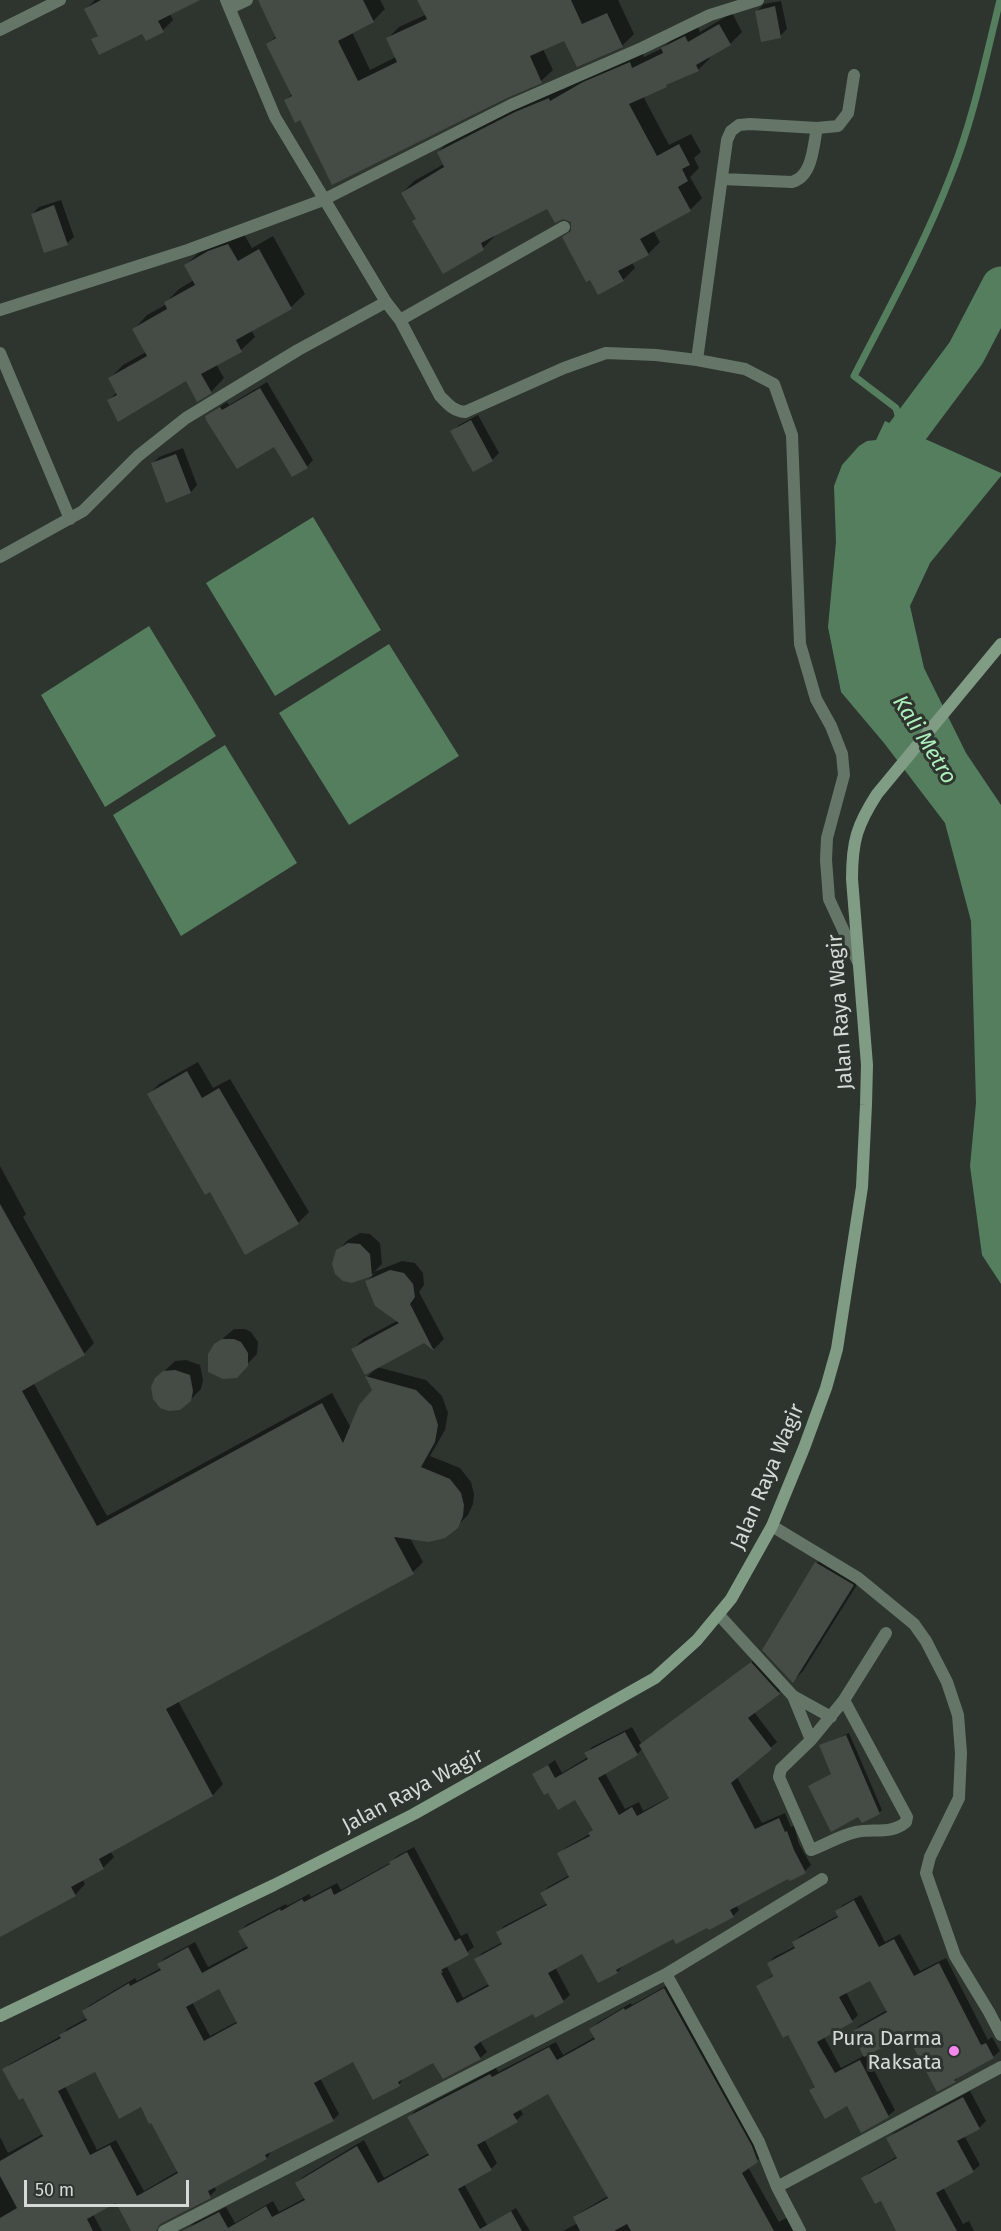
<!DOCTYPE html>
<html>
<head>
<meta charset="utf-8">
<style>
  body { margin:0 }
  #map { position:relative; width:1001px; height:2231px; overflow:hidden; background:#2e352f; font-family:"Fira Sans",sans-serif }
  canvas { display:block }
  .scale { position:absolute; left:24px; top:2180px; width:165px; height:27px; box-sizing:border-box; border:3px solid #d5dad6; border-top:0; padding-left:8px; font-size:18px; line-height:21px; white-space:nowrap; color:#d5dad6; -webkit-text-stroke:4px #2e352f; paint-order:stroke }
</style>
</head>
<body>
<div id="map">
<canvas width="1001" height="2231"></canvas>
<div class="scale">50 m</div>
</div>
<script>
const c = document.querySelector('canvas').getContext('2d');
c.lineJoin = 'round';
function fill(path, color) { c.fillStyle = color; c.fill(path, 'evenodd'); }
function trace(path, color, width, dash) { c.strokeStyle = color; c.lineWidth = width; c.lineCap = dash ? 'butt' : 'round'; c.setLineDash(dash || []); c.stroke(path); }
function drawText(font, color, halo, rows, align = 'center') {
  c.font = font + ' "Fira Sans",sans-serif'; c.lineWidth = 6; c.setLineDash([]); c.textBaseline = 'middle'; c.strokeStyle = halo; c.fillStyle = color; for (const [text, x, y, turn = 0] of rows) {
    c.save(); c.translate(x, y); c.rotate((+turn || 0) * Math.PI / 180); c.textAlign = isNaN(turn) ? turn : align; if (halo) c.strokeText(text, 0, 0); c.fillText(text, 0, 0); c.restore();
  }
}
fill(new Path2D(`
  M885,421l116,52v3l-71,87 -20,43 14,62 42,85 35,52v479l-19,-29 -12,-89 6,-63 -5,-182 -26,-98 -61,-80 -43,-51 -13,-65 8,-85 -2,-56 8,-21 17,-19 8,-5 9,-1z
  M313,517l68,113 -106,66 -69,-113z
  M149,626l67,110 -111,71 -64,-112z
  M389,644l70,112 -110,69 -70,-112z
  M225,745l72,118 -116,73 -68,-121z`), '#547e5d');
fill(new Path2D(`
  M95,0h102l-27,14 3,6 -10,10 -70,10 6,-6 -13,-25z
  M260,0h120l5,9 -12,12 -21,11 18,38 26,-13 -9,-18 12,-12 28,-13 -8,-14h199l16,34 -12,12 -57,-7 -22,10 10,21 -12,11 -241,37 -14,-18 6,-6 -24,-50 9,-9z
  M781,1l6,28 -7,7 -23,-25 7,-7z
  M732,13l10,19 -12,12 -21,12 1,2 -12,12 -28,11 -4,4 -23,11 26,49 22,-11 10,18 -7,6 5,10 -9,9 12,21 -12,12 -37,20 7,12 -12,12 -16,9 3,5 -12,12 -59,-42 9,-9 -1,-7 -24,-15 -54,27 1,2 -12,12 -39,24 -27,-54 -15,-25 12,-12 30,-17 -6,-12 12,-12 111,-53 1,3 35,-19 45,-20 2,6 19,-9 12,-12 22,-11 3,7z
  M61,200l13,37 -7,6 -35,-29 7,-7z
  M242,231l10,17 21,-12 32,58 -14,13 -40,23 4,7 -14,13 -25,14 8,14 -13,14 -25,-13 -78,22 9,-9 -7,-14 13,-13 23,-13 -12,-23 13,-14 20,-11 -1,-2 13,-13 15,-9 -8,-15 14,-14z
  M267,382l46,78 -6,7 -33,-22 -67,-29 20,-14 2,3z
  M478,415l21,38 -7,7 -40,-28 7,-7z
  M183,448l14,37 -6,7 -39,-28 7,-7z
  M198,1062l15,26 17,-9 79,133 -11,11 -52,30 -36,-63 -61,-96 10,-10z
  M0,1166l26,48 -3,3 71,126 -10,11 -51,28 74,134 225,-123 19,35 23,-38 -7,-13 9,-9 -23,-19 10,-10 34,-18 -30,-40 8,-8 -23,9 -15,-31 11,-11 12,-7 10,1 10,9 2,21 -8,8 28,-11 13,2 8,10 1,12 -5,7 25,47 -10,10 -10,-8 -47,26 49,13 16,16 6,17 -3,17 -15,26 30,12 11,14 3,12 -1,10 -5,11 -11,11 -47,12 13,24 -10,10 -235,129 45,83 -10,11 -103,56 4,6 -10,10 -22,12 3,5 -10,11 -75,41z
  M234,1329h11l6,3 7,10 -1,12 -21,22 -21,-31z
  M186,1360l14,5 3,15 -2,9 -11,11 -34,-21 19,-18z
  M827,1552l36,23 -60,96 -10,10 -29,-32 53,-86z
  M758,1657l27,30 -31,25 23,30 -40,35 25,46 23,-10 6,14 3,-1 5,18 12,21 -6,6 -15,8 -1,-2 -53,28 3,5 -6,6 -59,21 -51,29 -6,6 -34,-20 -28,15 15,28 -7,6 -30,11 -53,29 7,11 -7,6 -36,19 -10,-16 -30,16 -5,8 -45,-25 -34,18 19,36 -6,6 -61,30 -5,8 -53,28 2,4 -6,6 -93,5 -24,13 9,17h-102v-94l8,16 35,-19 -20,-38 -19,-26 6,-6 51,-28 6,-7 20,-11 -3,-7 6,-6 45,-27 2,3 24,-13 -2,-4 6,-6 30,-16 13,25 40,-21 -8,-15 6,-6 40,-21 1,2 22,-12 2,3 26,-14 4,7 49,-27 7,-7 17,-9 47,89 6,-3 7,14 -27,20 16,31 26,-14 -13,-25 6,-6 21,-11 -5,-9 6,-7 44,-23 -6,-10 6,-6 22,-12 -11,-21 6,-6 25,-14 4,-5 -19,-32 -27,-7 -14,-15 21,-15 7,13 26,-16 -2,-3 6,-7 40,-20 10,18zM643,1748l27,49 -27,14 -4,-9 -14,7 -20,-36 32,-19zM220,1987l18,34 -28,15 -18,-34zM95,2070l46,35 37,66 -34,20 -28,-51 -19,10 -32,-64z
  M849,1733l33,77 -3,3 -20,2 -49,-28 23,-14 -12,-27z
  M861,1895l24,47 15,-8 20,37 26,-13 42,82 4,-3 8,14 -7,6 -32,17 -6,7 -47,-48 -42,22 29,55 -7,6 -40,-12 -37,-14 5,-5 -28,-52 -30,-47 16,-12 -6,-10 6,-7 22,-11 -2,-4 6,-6 39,-21 -2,-4 6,-6zM871,1979l16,31 -28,16 -6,6 12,23 -24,13 -17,-31 28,-16 6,-6 -12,-23z
  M671,1983l93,172 -16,12 31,55 11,-6 8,15h-235l15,-8 -3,-5 6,-6 27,-16 -59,-104 -29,17 3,5 -6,6 -33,19 13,24 -6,6 -27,15 23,41 29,-17 14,23h-341l-1,-2 6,-6 32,-16 9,16 38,-22 6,11 26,-14 -8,-15 6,-6 61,-37 20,38 45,-25 -20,-36 6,-6 81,-43 2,4 58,-30 7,13 32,-18 -4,-7 6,-7 34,-20 1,2z
  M970,2091l16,30 -6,6 -16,8 16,30 -7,6 -30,16 20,37 6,-3 5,10h-76l-17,-32 -18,-21 7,-6 28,-16 -10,-18 7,-6z`), '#0007');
trace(new Path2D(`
  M904,436l-8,-28 -42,-32c34,-66 70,-131 97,-201 22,-55 35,-118 49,-175`), '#547e5d', 7);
trace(new Path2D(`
  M893,483l11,-47 62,-83 35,-67`), '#547e5d', 39);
fill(new Path2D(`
  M101,0h99l-42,21 6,11 -18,9 -4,-7 -43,21 -8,-16 7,-3 -14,-27z
  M258,0h105l11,22 -36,19 20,40 39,-19 -11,-24 41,-19 -10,-19h154l11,24 25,-11 16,34 -46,20 -13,-26 -34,15 12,27 -35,15 -175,87 -32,-65 -5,3 -11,-23 8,-4 -26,-52 10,-6z
  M775,6l6,32 -20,4 -6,-31z
  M719,24l12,21 -35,20 3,6 -33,14 1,2 -38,17 28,52 22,-12 11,21 -8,4 6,12 -10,6 13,24 -51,28 9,16 -31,16 6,10 -26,14 -8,-15 -4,2 -24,-45 9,-6v-9l-8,-3 -8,4 -8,-14 -66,34 3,7 -41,24 -31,-53 4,-2 -15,-26 43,-26 -7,-15 78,-40 34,-14 1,3 33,-19 47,-20 2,6 31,-15 -2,-5 24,-12 3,6z
  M54,205l14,40 -24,8 -13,-39z
  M228,244l10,17 21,-12 33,60 -56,31 6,12 -41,22 11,19 -15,9 -11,-21 -68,41 -11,-22 10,-5 -9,-17 39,-22 -15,-27 35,-20 -3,-7 31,-17 -11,-20 24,-14z
  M260,388l48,80 -16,9 -18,-30 -37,22 -31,-49 -1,-4 15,-9 2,3z
  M471,420l22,41 -20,11 -23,-41z
  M176,454l15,39 -25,10 -15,-40z
  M187,1071l15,27 17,-10 80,136 -54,31 -35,-63 -5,3 -58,-101z
  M0,1204l85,151 -63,36 75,135 225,-123 21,40 16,-38 13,-15 -7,-14 51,14 16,16 6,19 -3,17 -14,25 29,12 11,14 3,12 -1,11 -5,12 -13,10 -16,4 -35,-5 20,37 -248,135 47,87 -114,63 5,10 -33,18 5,9 -76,41z
  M348,1243l12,1 10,10 2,22 -20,7 -9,-2 -8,-7 -3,-10 4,-14z
  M390,1270l14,3 9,11 2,13 -5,7 24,47 -10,-8 -59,32 -14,-26 48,-26 -24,-17 -10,-25z
  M222,1339h12l7,3 7,11v13l-11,12 -14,1 -15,-7v-18l6,-10z
  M175,1370l15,5 3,16 -2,10 -11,9 -11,1 -9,-3 -7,-9 -2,-12 4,-9 8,-7z
  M815,1562l39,23 -61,98 -31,-33z
  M751,1662l29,32 -32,24 24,31 -41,34 24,46 24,-11 6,14 2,-1 7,19 12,23 -16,8 -2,-2 -58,31 4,7 -25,13 -2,-2 -31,16 -3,-5 -57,31 2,3 -20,10 -16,-29 -34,19 16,29 -29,16 -2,-4 -53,28 -6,5 7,12 -38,20 -10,-16 -35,19 2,4 -27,14 -20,-38 -39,21 20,38 -69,34 2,4 -59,32 3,7 -51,26 -4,7h-25l-15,-28 -29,16 6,12h-93v-13l17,-10 -17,-32v-15l43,-25 -20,-38 -4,2 -17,-31 59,-31 -2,-3 28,-15 -5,-9 47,-28 1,3 31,-16 -4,-6 31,-17 14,26 46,-25 -10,-17 42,-22 1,2 21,-12 2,3 27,-14 3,7 56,-31 -1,-2 18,-10 48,89 5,-3 9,17 -28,15 2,2 -2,1 16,30 32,-17 -15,-27 28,-15 -6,-12 51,-27 -7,-12 29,-16 -12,-24 33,-17 -2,-3 5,-3 -18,-30 -17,10 -10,-17 -4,2 -12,-21 16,-9 7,13 33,-19 -4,-6 41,-21 13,23 -40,23 21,37 13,-8 5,9 32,-18 -30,-53zM219,1989l18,34 -33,18 -18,-34zM95,2072l24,47 22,-12 8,17 2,-1 27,50 -41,23 -27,-51 -20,10 -32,-64z
  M846,1735l34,79 -18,9 -4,-6 -27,15 -23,-46 23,-12 -12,-29z
  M854,1900l25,47 15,-8 20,37 25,-13 42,82 5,-2 8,15 -40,22 2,2 -19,10 -30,-57 -43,22 -13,-25 36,-20 -17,-31 -31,16 14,25 -36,20 18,31 25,-13 29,57 -28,16 -14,-27 -22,13 -16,-29 6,-3 -27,-52 -5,3 -27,-52 17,-10 -6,-13 28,-15 -3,-6 46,-25 -3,-6z
  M664,1988l88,158 6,16 -16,11 32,58h-143l-4,-7 -13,7h-34l-7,-14 35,-19 -60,-104 -35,20 5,8 -41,23 15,25 -34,19 22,40 31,-18 11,20h-340l37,-19 9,16 38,-22 6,11 33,-17 -10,-17 62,-37 21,37 51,-28 -22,-38 83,-43 2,3 57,-30 8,13 38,-21 -6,-10 35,-21 1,2z
  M963,2097l17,32 -23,12 17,31 -38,21 21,38h-61l-15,-30 -6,3 -14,-26 36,-20 -11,-20z`), '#444c45');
trace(new Path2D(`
  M226,0l49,117 111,185 14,18 40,76c8,8 13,15 25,16l99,-44 42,-15 50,2 41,5 48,9 29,15 18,51 8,209 16,55 15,27 11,28 2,21 -17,63 -1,22 3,39 29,63
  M230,8l17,-8
  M0,30l60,-30
  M722,179l70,3c21,-6 21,-36 25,-54
  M0,310l188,-60 135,-50 188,-95 131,-57 68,-33 48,-15
  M400,320l164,-93
  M0,353l70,166
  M697,360l30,-220 4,-9 8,-6 11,-1 67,4 21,-2 10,-13 6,-38
  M0,557l83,-46 55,-55 48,-38 112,-68 88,-48
  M772,1526l86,52 56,46 12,17 21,41 11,33 3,38 -2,45 -29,59 -4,16 29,83 34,56 12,23
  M719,1615l74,81 18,44
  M793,1696l38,21
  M844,1700l-33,40 -30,29 -2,8 32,73c14,-5 30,-15 45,-18 18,-4 35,3 50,-10l1,-5 -63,-117 42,-67
  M666,1974l93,168 18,45 23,44
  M777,2187l224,-120
  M164,2231l502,-257 156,-95`), '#657668', 12);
trace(new Path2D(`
  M0,2016l274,-131 140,-71 241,-136 42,-38 34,-41 41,-73 32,-78 22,-60 11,-39 25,-162 4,-82 1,-40 -15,-186c0,-38 5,-54 25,-85l124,-150`), '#809c85', 12);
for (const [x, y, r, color] of [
  [954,2051,6,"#f688ed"]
]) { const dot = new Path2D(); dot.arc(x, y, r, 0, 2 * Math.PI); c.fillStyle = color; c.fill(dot); trace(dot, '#2e352f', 2); }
drawText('21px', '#d5dad6', '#2e352f', [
  ["Jalan Raya Wagir",841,1012,-94],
  ["Jalan Raya Wagir",768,1477,-67],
  ["Jalan Raya Wagir",413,1791,-28]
]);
drawText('21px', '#d5dad6', '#2e352f', [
  ["Pura Darma",942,2039],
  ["Raksata",942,2063]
], 'right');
drawText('italic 22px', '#acefba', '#2e352f', [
  ["Kali Metro",924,740,58]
]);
</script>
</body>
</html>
